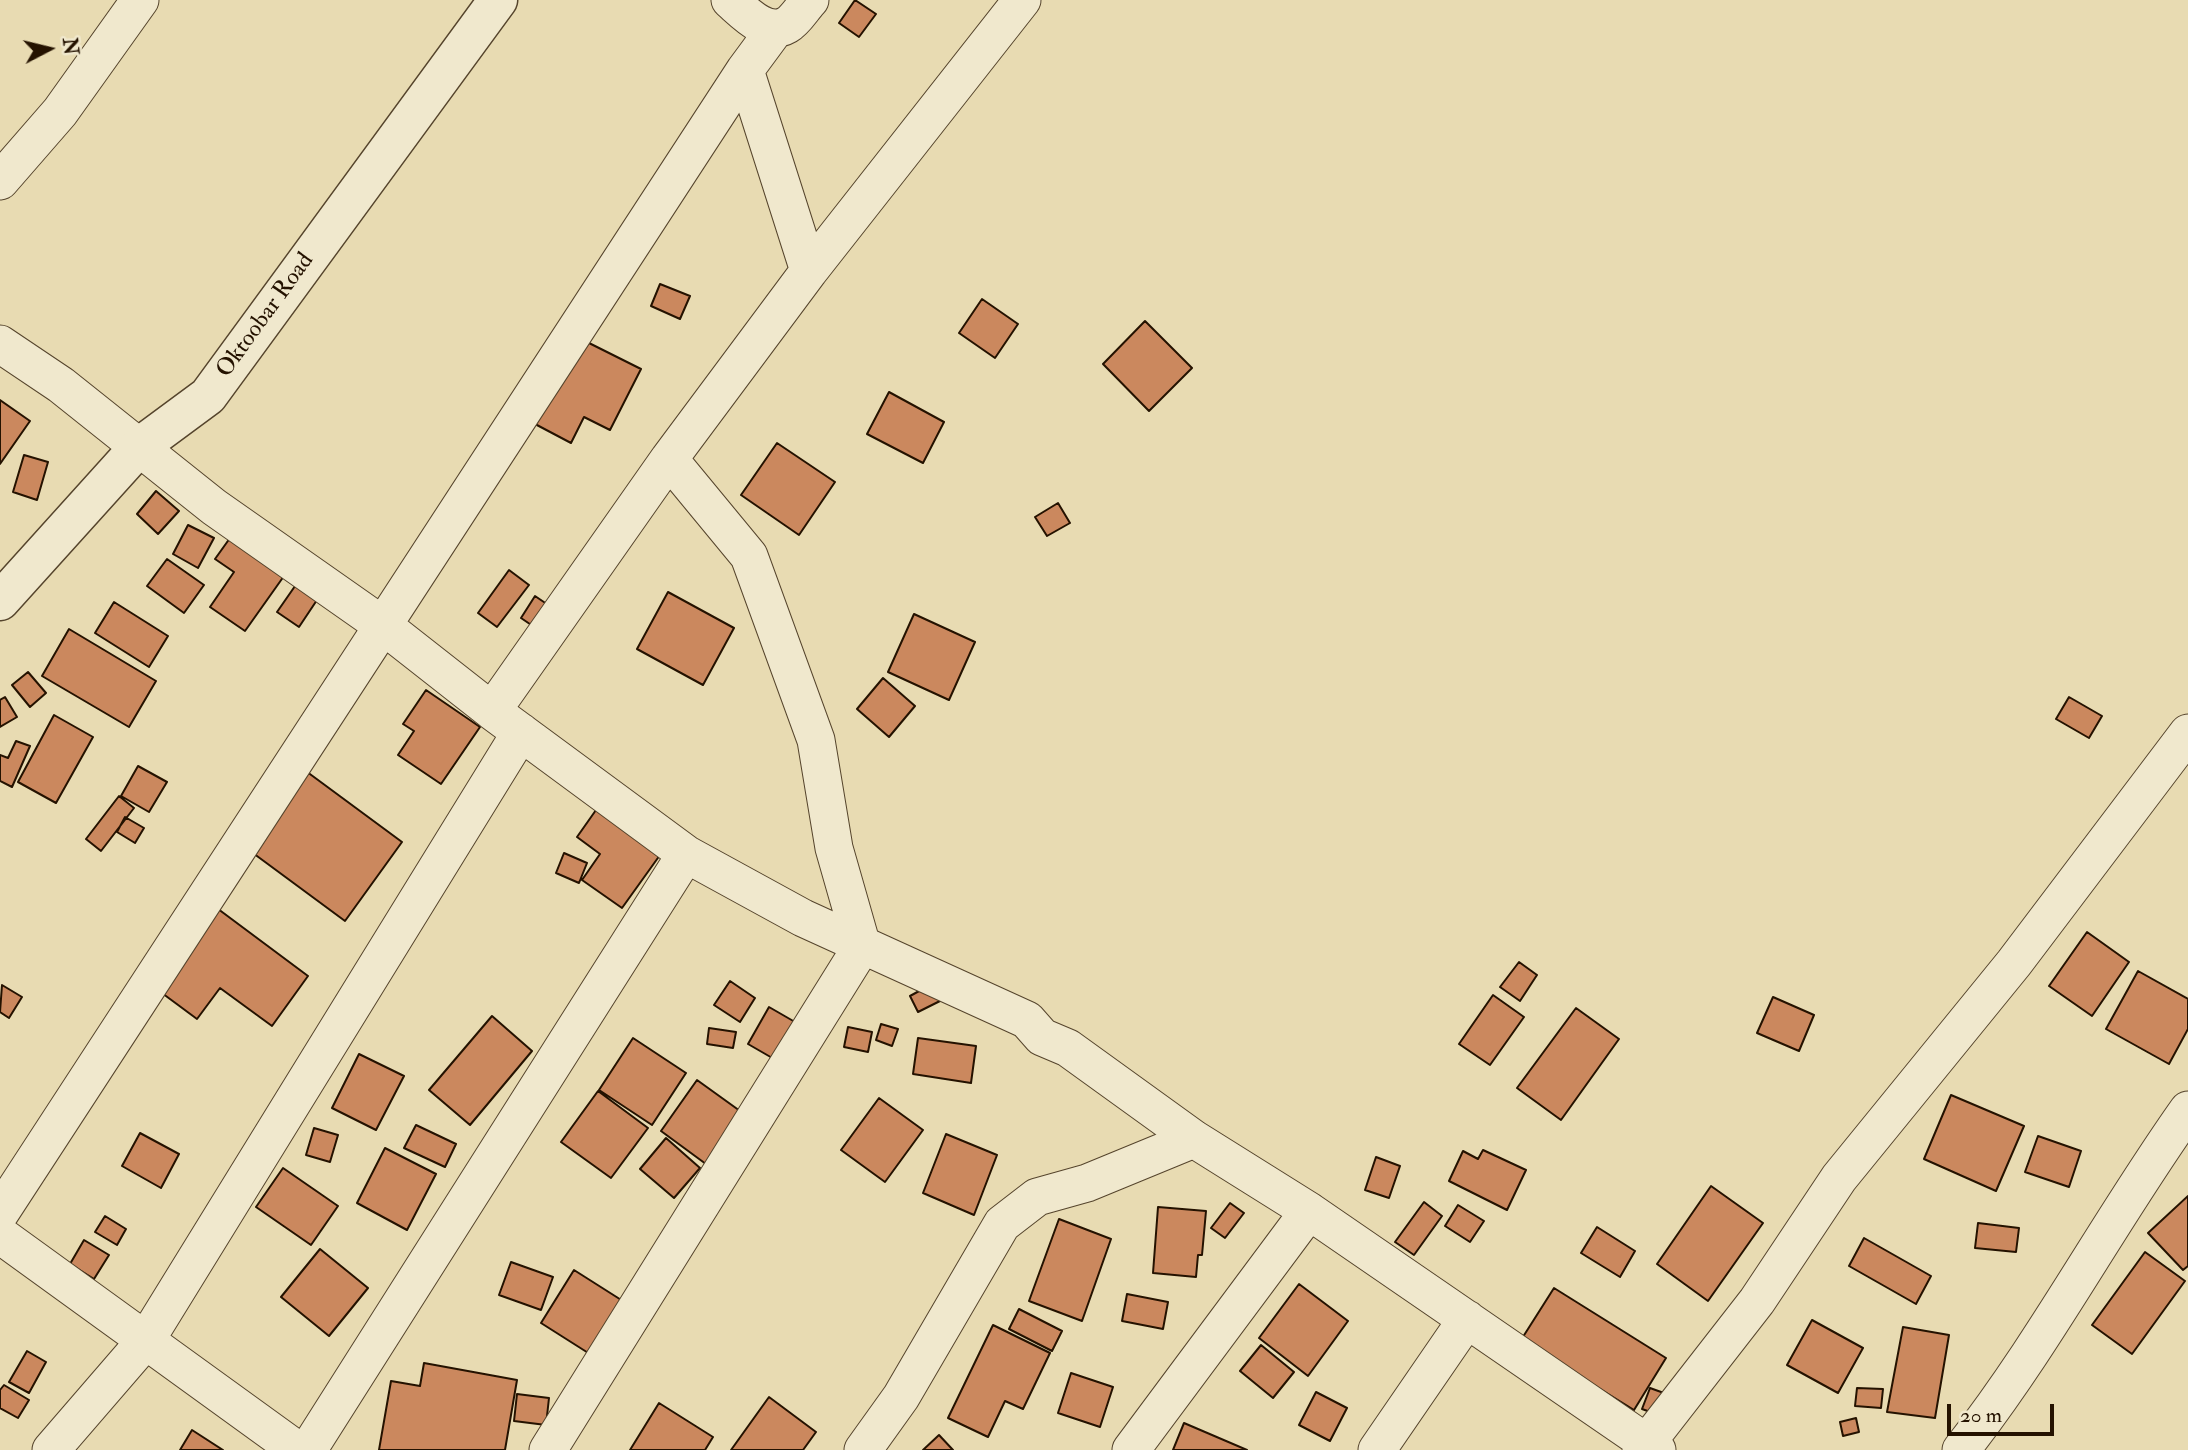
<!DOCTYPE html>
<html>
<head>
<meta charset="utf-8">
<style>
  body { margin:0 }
  #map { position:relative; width:2188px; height:1450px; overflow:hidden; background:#e8dbb2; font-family:"IM FELL Double Pica",serif }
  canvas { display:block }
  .north { position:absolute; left:14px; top:14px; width:70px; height:70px; -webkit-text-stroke:5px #f0e8cd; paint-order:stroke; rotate:83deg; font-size:19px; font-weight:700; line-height:28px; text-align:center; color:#241200 }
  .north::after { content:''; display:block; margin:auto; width:24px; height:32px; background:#241200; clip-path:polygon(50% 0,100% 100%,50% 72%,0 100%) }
  .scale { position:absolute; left:1947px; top:1404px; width:107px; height:32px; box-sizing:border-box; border:4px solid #241200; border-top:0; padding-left:9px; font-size:21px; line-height:24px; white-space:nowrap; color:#241200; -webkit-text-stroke:5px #f0e8cd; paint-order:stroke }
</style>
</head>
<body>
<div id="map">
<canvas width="2188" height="1450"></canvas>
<div class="north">N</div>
<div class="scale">20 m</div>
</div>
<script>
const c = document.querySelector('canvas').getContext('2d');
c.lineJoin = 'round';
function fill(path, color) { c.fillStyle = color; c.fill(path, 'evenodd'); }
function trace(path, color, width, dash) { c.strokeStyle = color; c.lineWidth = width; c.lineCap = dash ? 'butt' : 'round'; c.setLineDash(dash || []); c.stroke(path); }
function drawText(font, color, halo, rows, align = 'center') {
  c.font = font + ' "IM FELL Double Pica",serif'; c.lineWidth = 5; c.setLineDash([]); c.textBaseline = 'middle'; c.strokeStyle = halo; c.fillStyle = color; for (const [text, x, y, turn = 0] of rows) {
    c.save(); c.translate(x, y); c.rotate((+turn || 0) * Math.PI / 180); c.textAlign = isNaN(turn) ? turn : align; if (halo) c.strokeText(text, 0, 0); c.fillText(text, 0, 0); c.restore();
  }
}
const building = new Path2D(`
  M855,0l21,14 -17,23 -20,-14z
  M660,284l30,12 -10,23 -29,-13z
  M982,299l36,25 -23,34 -36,-25z
  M1145,321l47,47 -43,43 -46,-47z
  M579,338l62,31 -31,61 -26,-13 -13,26 -36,-19z
  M889,392l55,30 -21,41 -56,-29z
  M0,400l30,21 -30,43z
  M777,443l58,39 -36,53 -58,-40z
  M24,455l24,7 -11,38 -24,-8z
  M156,491l23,20 -21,23 -21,-20z
  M1058,503l12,20 -23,13 -12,-19z
  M188,525l26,13 -16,30 -25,-14z
  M230,538l54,38 -39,55 -35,-24 24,-35 -19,-13z
  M167,559l37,26 -20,28 -37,-27z
  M509,570l20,15 -32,42 -19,-14z
  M302,576l21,15 -24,36 -22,-15z
  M668,592l66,36 -31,57 -66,-36z
  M535,596l25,17 -14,22 -25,-17z
  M114,602l54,34 -19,31 -54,-34z
  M914,614l61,28 -26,58 -61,-28z
  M69,629l87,52 -27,46 -87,-51z
  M28,672l18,21 -16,14 -18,-22z
  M883,678l32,28 -26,31 -32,-28z
  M426,690l54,37 -39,57 -43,-29 16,-24 -11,-7z
  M5,697l12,20 -17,10v-27z
  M2069,697l33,19 -13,22 -33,-19z
  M54,715l39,22 -37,66 -38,-21z
  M16,741l14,5 -18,41 -12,-6v-26l8,3z
  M295,763l107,79 -57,79 -107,-79z
  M138,766l29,16 -18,30 -28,-16z
  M119,796l15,12 -33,43 -15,-12z
  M596,810l64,45 -38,53 -40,-28 18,-26 -23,-17z
  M125,817l19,11 -9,15 -18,-11z
  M564,853l23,10 -8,20 -23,-10z
  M202,897l106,79 -36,50 -52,-38 -23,31 -54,-40z
  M2087,932l42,30 -37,54 -43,-30z
  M1519,962l18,13 -17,26 -20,-14z
  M2138,971l50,28v30l-19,35 -63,-35z
  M730,981l25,17 -15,24 -26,-17z
  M932,984l8,17 -22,11 -8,-16z
  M2,985l20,12 -13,21 -9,-6z
  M1493,995l31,22 -34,48 -31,-21z
  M1773,997l41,18 -15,36 -42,-18z
  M769,1007l26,15 -21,37 -26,-15z
  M1576,1008l43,31 -58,81 -44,-32z
  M492,1016l40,35 -62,74 -41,-35z
  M881,1024l17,5 -6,17 -16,-6z
  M848,1027l24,5 -4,20 -24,-5z
  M709,1028l27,4 -3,16 -26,-4z
  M633,1038l53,35 -34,52 -53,-35z
  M918,1038l58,8 -5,37 -58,-9z
  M359,1054l45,22 -28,54 -44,-22z
  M697,1080l50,36 -37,51 -49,-36z
  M598,1091l50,37 -37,50 -50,-36z
  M1951,1095l73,31 -28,65 -72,-32z
  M879,1098l44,32 -38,52 -44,-32z
  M416,1125l40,19 -11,23 -41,-19z
  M314,1128l24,7 -8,27 -24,-7z
  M140,1133l39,21 -18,34 -39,-22z
  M946,1134l51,21 -23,60 -51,-22z
  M2038,1136l43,15 -12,36 -44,-15z
  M666,1138l34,30 -26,30 -34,-29z
  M385,1148l51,26 -29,56 -50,-27z
  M1483,1150l43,20 -19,40 -58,-29 14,-30 15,8z
  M1376,1157l24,9 -11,32 -24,-8z
  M283,1168l55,38 -27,39 -55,-38z
  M1711,1186l52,37 -55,78 -51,-37z
  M2188,1196v70l-5,4 -35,-37z
  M1424,1202l18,14 -28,39 -19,-13z
  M1230,1203l14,10 -19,25 -14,-10z
  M1458,1205l26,16 -14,21 -25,-16z
  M1158,1207l48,4 -4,44h-4l-2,22 -43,-4z
  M105,1216l21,13 -9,16 -22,-13z
  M1059,1219l52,20 -29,82 -53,-20z
  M1978,1223l41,5 -3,24 -41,-4z
  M1597,1227l38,24 -15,26 -39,-24z
  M1864,1238l67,38 -15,28 -67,-38z
  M84,1240l25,15 -15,24 -24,-15z
  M320,1249l48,39 -39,48 -48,-39z
  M2145,1252l40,29 -53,73 -40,-29z
  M511,1262l42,15 -12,33 -42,-15z
  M574,1270l52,33 -33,53 -52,-33z
  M1299,1284l49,37 -40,55 -49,-38z
  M1554,1288l112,70 -32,52 -113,-70z
  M1127,1294l41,8 -5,27 -41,-8z
  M1019,1309l43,22 -10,20 -43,-22z
  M1812,1320l51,28 -25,45 -51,-28z
  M993,1325l57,28 -27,56 -18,-8 -17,36 -40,-19z
  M1903,1327l46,8 -14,83 -48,-6z
  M1261,1345l33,27 -21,26 -33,-27z
  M27,1351l19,11 -17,31 -20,-11z
  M424,1363l93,17 -12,70h-126l12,-69 29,5z
  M1071,1373l42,14 -13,40 -42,-14z
  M4,1385l25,15 -11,18 -18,-10v-18z
  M1650,1388l25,9 -8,21 -25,-9z
  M1857,1388l26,1 -2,19 -26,-2z
  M1316,1392l31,16 -17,33 -31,-16z
  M517,1394l32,4 -3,27 -32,-4z
  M769,1397l47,35 -13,18h-72z
  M659,1403l54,34 -8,13h-75z
  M1856,1418l3,14 -16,4 -3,-14z
  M1184,1423l63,27h-74z
  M192,1430l31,20h-43z
  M939,1435l14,15h-30z`);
fill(building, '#cb885e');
trace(building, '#241200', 2);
const minor = new Path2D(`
  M730,0c14,12 36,37 57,25 9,-5 16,-18 23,-25
  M776,28l-31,42 64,201
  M0,181l60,-69 80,-112
  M0,344l61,41 153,122 171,120 107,84 194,143 117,64 224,102 15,17 26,11 126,91 115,72 348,239
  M492,711l177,-252 140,-188 213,-271
  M0,1213l745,-1143
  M0,1235l297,215
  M51,1450l95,-110 375,-608
  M308,1450l378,-596
  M548,1450l314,-504 -28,-98 -18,-108 -67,-184 -80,-97
  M863,1450l38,-53 101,-173 35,-27 50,-14 107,-44
  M1131,1450l178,-239
  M1377,1450l90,-131
  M1641,1450l116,-149 82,-123 175,-215 174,-230
  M1961,1450c84,-107 148,-229 227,-340`);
const tertiary = new Path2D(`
  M0,601l139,-154 69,-51 290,-396`);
trace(minor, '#55442c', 39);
trace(tertiary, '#55442c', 41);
trace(minor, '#f0e8cd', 37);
trace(tertiary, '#f0e8cd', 38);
drawText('24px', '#241200', '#f0e8cd', [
  ["Oktoobar Road",266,316,-54]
]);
</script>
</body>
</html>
